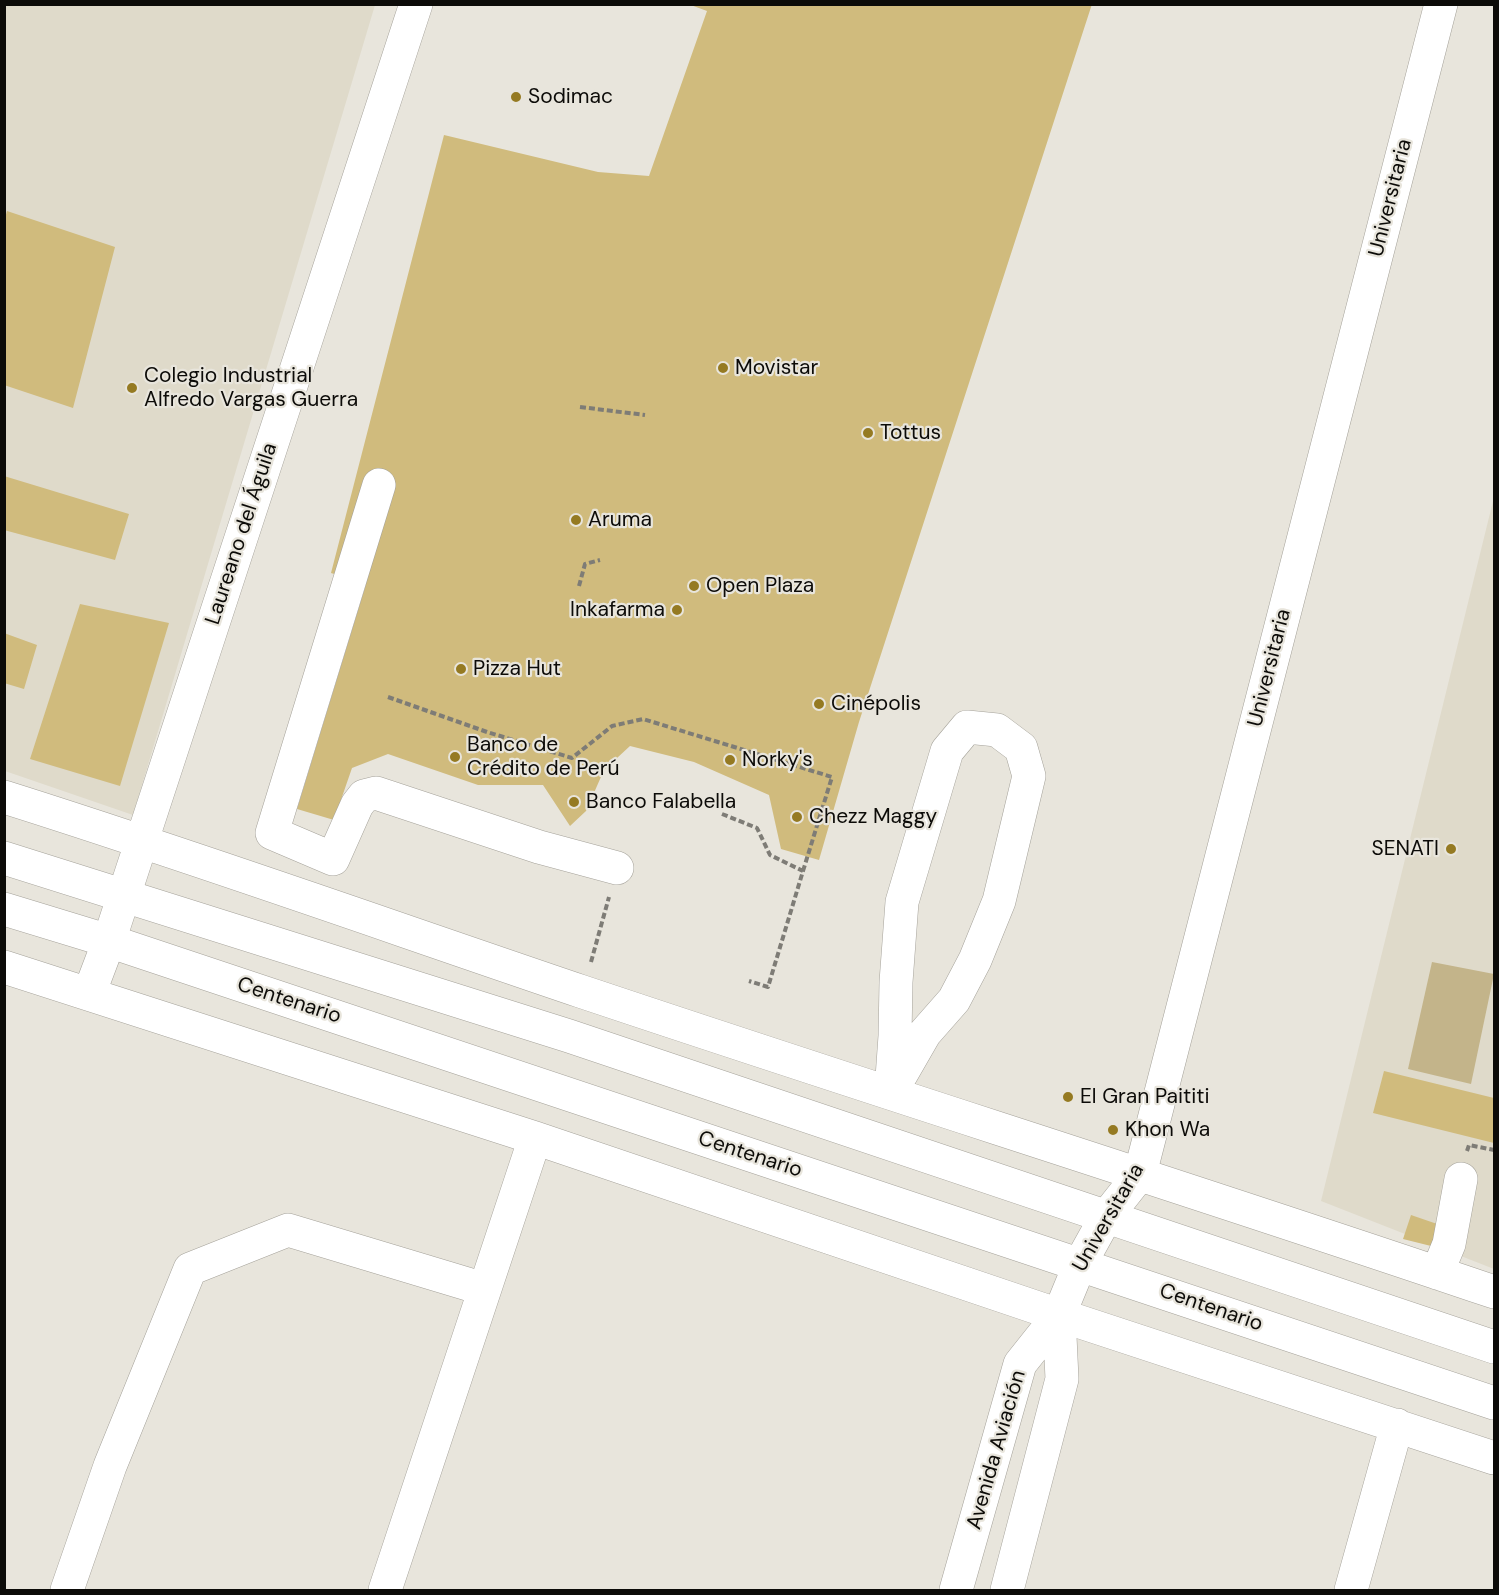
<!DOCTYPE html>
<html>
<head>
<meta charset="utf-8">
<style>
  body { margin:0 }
  #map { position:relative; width:1499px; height:1595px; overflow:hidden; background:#e8e5dc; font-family:"DM Sans",sans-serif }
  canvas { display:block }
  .frame { position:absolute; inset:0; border:6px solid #0c0b08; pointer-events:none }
</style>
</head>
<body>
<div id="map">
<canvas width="1499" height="1595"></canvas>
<div class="frame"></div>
</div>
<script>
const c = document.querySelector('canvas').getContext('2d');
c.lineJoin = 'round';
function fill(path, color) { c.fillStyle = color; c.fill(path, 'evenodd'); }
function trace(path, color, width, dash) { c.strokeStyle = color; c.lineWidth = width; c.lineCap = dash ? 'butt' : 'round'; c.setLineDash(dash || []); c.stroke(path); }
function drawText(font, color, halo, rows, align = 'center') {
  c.font = font + ' "DM Sans",sans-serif'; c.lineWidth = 4.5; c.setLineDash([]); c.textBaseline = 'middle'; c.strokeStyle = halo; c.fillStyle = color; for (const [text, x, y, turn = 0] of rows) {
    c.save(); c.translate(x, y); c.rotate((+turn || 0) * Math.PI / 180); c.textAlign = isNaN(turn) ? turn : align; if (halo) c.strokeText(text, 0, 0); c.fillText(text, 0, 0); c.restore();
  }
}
fill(new Path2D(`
  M5,5h370l-242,810 -128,-44z
  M1494,497v772l-173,-68z`), '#dfdaca');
fill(new Path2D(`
  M1432,962l62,12 -23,110 -63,-15z`), '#c3b48a');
fill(new Path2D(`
  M688,4h404l-233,718 -40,138 -38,-11 -12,-54 -75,-33 -64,-16 -26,24 -18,41 -16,15 -27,-41h-65l-90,-31 -36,14 -18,52 -37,-11 69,-225 -35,-11 113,-438 154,37 51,4 58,-165z
  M7,211l108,36 -42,161 -69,-23v-163z
  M4,476l125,38 -14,46 -111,-30z
  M80,604l89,19 -49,163 -90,-27z
  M4,633l33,12 -13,44 -20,-6z
  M1384,1071l110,27v45l-121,-30z
  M1411,1215l32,11 -4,22 -36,-9z`), '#d0bb7d');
const minor = new Path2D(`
  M379,485l-107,348 61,26 24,-54 7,-9 12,-3 163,54 78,21
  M967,727l30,3 24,18 8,28 -30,125 -24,59 -21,40 -29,33 -34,59 4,-56 1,-54 6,-80 45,-151z
  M4,797c194,61 384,129 576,194 304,102 611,198 914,301
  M4,967l531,171 506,171 453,149
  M89,994l20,-53 307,-937
  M1106,1217l34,-43 301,-1170
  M1437,1273l12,-29 12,-65
  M67,1590l43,-124 80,-197 98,-39 196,59
  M385,1590l150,-452
  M1351,1590l46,-165`);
const major = new Path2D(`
  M956,1590l64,-226 39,-49 21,-51 26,-47
  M1007,1590l55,-211 -3,-64`);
const highway = new Path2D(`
  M4,858l565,178 925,311
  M4,909l105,32 1385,462`);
trace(minor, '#a5a29a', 34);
trace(major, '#a5a29a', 34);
trace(highway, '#a5a29a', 34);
trace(new Path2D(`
  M580,407l65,8
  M579,586l6,-22 15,-4
  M388,697l99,35 85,26 40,-32 31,-7 189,58 -29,94
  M722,814l35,14 13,27 33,16 -35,116 -19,-6
  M591,962l18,-65
  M1467,1151l2,-6 25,5`), '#7e7c76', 4, [6, 3]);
trace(minor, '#fff', 33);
trace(major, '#fff', 33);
trace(highway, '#fff', 33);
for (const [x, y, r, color] of [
  [516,97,6,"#957a22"],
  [723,368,6,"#957a22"],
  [132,388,6,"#957a22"],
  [868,433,6,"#957a22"],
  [576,520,6,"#957a22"],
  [694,586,6,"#957a22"],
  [677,610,6,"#957a22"],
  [461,669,6,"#957a22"],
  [819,704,6,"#957a22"],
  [455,757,6,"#957a22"],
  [730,760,6,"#957a22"],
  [574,802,6,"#957a22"],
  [797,817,6,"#957a22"],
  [1451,849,6,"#957a22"],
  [1068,1097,6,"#957a22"],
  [1113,1130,6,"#957a22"]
]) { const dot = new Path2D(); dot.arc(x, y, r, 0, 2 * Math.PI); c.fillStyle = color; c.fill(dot); trace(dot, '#e8e5dc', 2); }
drawText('21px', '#0c0b08', '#e8e5dc', [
  ["Sodimac",528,97],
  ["Movistar",735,368],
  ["Colegio Industrial",144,376],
  ["Alfredo Vargas Guerra",144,400],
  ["Tottus",880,433],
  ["Aruma",588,520],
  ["Open Plaza",706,586],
  ["Inkafarma",665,610,"right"],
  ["Pizza Hut",473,669],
  ["Cinépolis",831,704],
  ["Banco de",467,745],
  ["Crédito de Perú",467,769],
  ["Norky's",742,760],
  ["Banco Falabella",586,802],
  ["Chezz Maggy",809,817],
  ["SENATI",1439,849,"right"],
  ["El Gran Paititi",1080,1097],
  ["Khon Wa",1125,1130]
], 'left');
drawText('21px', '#0c0b08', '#e8e5dc', [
  ["Universitaria",1391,198,-76],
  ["Laureano del Águila",242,534,-72],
  ["Universitaria",1270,668,-76],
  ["Centenario",289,1001,18],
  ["Centenario",750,1155,18],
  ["Universitaria",1109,1218,-60],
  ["Centenario",1211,1308,19],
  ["Avenida Aviación",997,1450,-74]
]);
</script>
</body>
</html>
